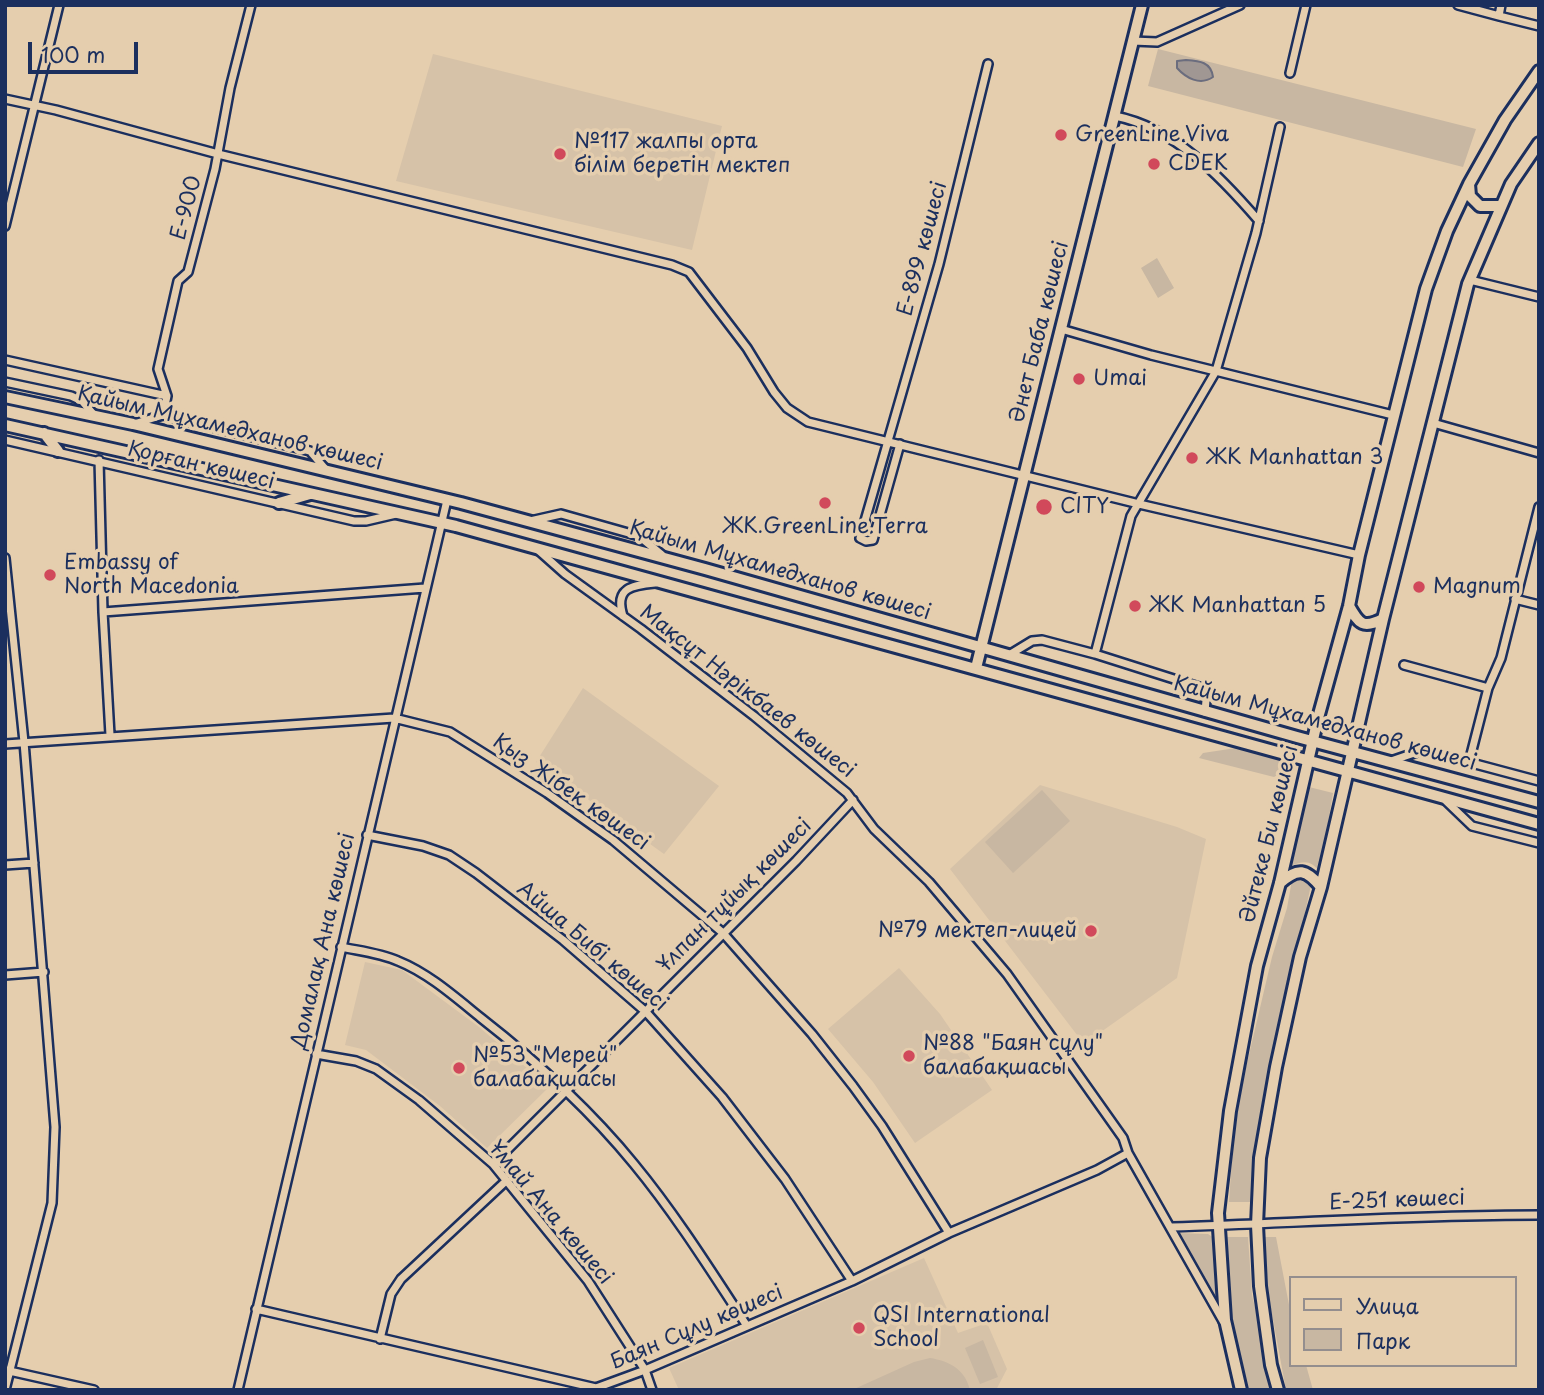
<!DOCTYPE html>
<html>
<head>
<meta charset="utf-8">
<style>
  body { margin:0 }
  #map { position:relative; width:1544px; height:1395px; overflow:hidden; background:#e5ceae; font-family:"Playpen Sans",sans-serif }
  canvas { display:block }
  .frame { position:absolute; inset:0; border:7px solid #1b2f5e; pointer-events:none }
  .legend { position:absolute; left:1289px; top:1276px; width:228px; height:91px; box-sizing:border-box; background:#e5ceae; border:2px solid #948e8e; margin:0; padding:9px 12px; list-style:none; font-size:21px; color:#1b2f5e }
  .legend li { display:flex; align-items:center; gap:14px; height:35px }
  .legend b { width:35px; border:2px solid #948e8e }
  .scale { position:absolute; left:28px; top:42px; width:110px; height:32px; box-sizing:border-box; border:4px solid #1b2f5e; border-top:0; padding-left:9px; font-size:21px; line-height:24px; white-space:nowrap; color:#1b2f5e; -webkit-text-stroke:5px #e5ceae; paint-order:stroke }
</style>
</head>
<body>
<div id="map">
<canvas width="1544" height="1395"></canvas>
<div class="frame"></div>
<ul class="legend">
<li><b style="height:9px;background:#e5ceae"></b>Улица</li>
<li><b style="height:19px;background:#c8b7a2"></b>Парк</li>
</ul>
<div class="scale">100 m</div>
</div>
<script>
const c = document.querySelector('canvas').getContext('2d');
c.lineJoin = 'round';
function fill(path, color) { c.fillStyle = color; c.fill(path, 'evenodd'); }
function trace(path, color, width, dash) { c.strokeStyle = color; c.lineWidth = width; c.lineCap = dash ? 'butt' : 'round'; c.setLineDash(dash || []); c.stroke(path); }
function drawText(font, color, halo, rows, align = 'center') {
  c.font = font + ' "Playpen Sans",sans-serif'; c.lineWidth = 7; c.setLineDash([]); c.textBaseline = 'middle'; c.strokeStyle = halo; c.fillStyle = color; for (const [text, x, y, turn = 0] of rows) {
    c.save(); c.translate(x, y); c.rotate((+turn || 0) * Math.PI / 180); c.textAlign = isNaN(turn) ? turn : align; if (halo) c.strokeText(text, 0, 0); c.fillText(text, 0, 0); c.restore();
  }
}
fill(new Path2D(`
  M433,54l289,72 -30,124 -296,-69z
  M583,688l136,98 -55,68 -128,-92z
  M1040,785l137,42 29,12 -29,139 -93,66 -134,-175z
  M365,962l37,8 77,57 70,60 -62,61 -47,-42 -74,-56 -21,-5z
  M899,968l41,46 52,76 -77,53 -42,-61 -45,-53z
  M924,1258l34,75 29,-10 20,46 -11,21h-317l-10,-22z`), '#d6c2a8');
fill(new Path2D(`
  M1158,49l318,80 -13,38 -315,-81z
  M1157,258l17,30 -16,10 -17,-30z
  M1236,748l48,12 -3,13 -7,4 -75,-19 4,-5z
  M1309,787l24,6 -13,79c-10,-13 -16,-11 -30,-6z
  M1042,790l28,31 -57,52 -28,-31z
  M1304,877l5,3 2,5 -49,227 -8,90h-25l6,-88 37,-157 15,-49 5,-28z
  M1178,1233l30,1 6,4 5,67z
  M1227,1237h21l4,58 23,95h-30l-13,-75z
  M1264,1237h12l14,73v55h16l7,25h-27l-17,-92z
  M983,1340l15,37 -18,7 -15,-36z
  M930,1358c19,3 35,11 40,32h-118l62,-28z`), '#c8b7a2');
const water = new Path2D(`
  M1186,60c14,1 25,2 27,17 -13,9 -27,1 -36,-9v-7z`);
fill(water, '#a09793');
trace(water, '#6b6d7e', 2);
const street = new Path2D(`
  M1458,5l41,11
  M1501,5l-2,11 40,10
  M1133,41l24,1 83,-37
  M1290,73l16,-68
  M5,99l51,11 162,44 454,111 17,7 58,76 27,44 13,16 21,14 331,82 220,51
  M1115,116c60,12 105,60 144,105
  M5,226l54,-221
  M1470,280l69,17
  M1061,329l90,26 242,60
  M5,360l162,36
  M5,382l66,14 11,5 13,15
  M163,415l4,-19 -9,-27 20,-88 10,-9 27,-103 15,-81 21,-83
  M1433,423l106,30
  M134,424l29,-9 147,36 17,20
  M5,440l349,81h12l30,-7
  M900,444l-27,96 -7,1 -6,-3 79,-274 49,-200
  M99,460l4,152 7,123
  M530,521l31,-7 78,22 23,19
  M538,550l27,24 76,55 113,87 93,77 27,36 55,53 78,92 116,164 5,15 95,168
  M5,558l19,184 31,385 -3,76 -47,187
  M1515,599l24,6
  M103,612l322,-24
  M623,616c-9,-28 9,-31 32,-33
  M1095,654l36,-138 85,-145 40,-138 24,-106
  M1009,655l23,-14 10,-1 53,14 104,33 7,13 -1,12
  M1404,665l84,23 -19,74
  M1488,688l13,-30 38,-151
  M5,744l389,-26 56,14 97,61 66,47 110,93 89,101 41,52 29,40 67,107
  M1391,761l32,-11 116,31
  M1446,801l26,25 67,17
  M367,835l56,11 26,9 27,18 87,67 83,72 76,85 63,82 67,102
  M5,865l29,-2
  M341,947c19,4 39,6 57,14 30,12 57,36 83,57 55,43 109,92 153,146 42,51 77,107 113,162
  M5,975l39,-3
  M316,1054l40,7 20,8 43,31 74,64 95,117 57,89 7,20
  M493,1164l303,-303 57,-61
  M1172,1227c122,-4 244,-12 367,-12
  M256,1309l340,79 49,-18 207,-89 97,-48 148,-63 31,-17
  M380,1339l11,-45 10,-15 105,-98
  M5,1370l89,20
  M238,1390l209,-890`);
const secondary = new Path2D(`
  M1469,184l1,12 10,10h21
  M5,397l128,27 328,79 244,66 592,168 242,65
  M5,425l451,101 1083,298
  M44,433l14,18
  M279,503l31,-9
  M1349,606c10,18 14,23 34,13
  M976,668l166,-663
  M1280,883c18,-16 26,-14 41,4
  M1241,1390l-16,-70 -7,-107 12,-102 27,-145 23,-83 38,-165 31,-112 10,-51 67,-266 21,-58 22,-47 36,-64 34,-49
  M1278,1390l-7,-25 -11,-79 -3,-61 3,-67 16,-91 24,-110 21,-70 62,-268 85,-335 43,-100 28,-41`);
trace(street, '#1b2f5e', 12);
trace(secondary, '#1b2f5e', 16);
trace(street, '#e5ceae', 7);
trace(secondary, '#e5ceae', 10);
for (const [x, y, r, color] of [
  [1061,135,7,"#d1495b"],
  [560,154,7,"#d1495b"],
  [1154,164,7,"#d1495b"],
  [1079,379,7,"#d1495b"],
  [1192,458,7,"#d1495b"],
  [825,503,7,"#d1495b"],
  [1044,507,9,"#d1495b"],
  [50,575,7,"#d1495b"],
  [1419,587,7,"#d1495b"],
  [1135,606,7,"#d1495b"],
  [1091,931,7,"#d1495b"],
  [909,1056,7,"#d1495b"],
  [459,1068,7,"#d1495b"],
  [859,1328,7,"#d1495b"]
]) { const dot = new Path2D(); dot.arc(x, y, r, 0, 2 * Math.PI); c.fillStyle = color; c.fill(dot); trace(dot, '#e5ceae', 2.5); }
drawText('21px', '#1b2f5e', '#e5ceae', [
  ["GreenLine.Viva",1075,135],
  ["№117 жалпы орта",574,142],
  ["білім беретін мектеп",574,166],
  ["CDEK",1168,164],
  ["Umai",1093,379],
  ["ЖК Manhattan 3",1206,458],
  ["CITY",1060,507],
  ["ЖК.GreenLine.Terra",825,527,"center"],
  ["Embassy of",64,563],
  ["North Macedonia",64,587],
  ["Magnum",1433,587],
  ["ЖК Manhattan 5",1149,606],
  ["№79 мектеп-лицей",1077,931,"right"],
  ["№88 \"Баян сұлу\"",923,1044],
  ["балабақшасы",923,1068],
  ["№53 \"Мерей\"",473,1056],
  ["балабақшасы",473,1080],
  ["QSI International",873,1316],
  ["School",873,1340]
], 'left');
drawText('21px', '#1b2f5e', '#e5ceae', [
  ["E-900",187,208,-75],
  ["Е-899 көшесі",923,249,-75],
  ["Әнет Баба көшесі",1040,332,-76],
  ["Қайым Мұхамедханов көшесі",230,429,13],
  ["Қорған көшесі",201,466,13],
  ["Қайым Мұхамедханов көшесі",780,571,16],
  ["Мақсұт Нәрікбаев көшесі",747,692,38],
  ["Қайым Мұхамедханов көшесі",1325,724,15],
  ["Қыз Жібек көшесі",571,793,35],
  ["Әйтеке Би көшесі",1270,834,-76],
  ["Ұлпан тұйық көшесі",735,896,-45],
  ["Домалақ Ана көшесі",324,941,-77],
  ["Айша Бибі көшесі",592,947,40],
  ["Е-251 көшесі",1397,1201,-2],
  ["Ұмай Ана көшесі",550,1213,50],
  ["Баян Сұлу көшесі",697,1328,-23]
]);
</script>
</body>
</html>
